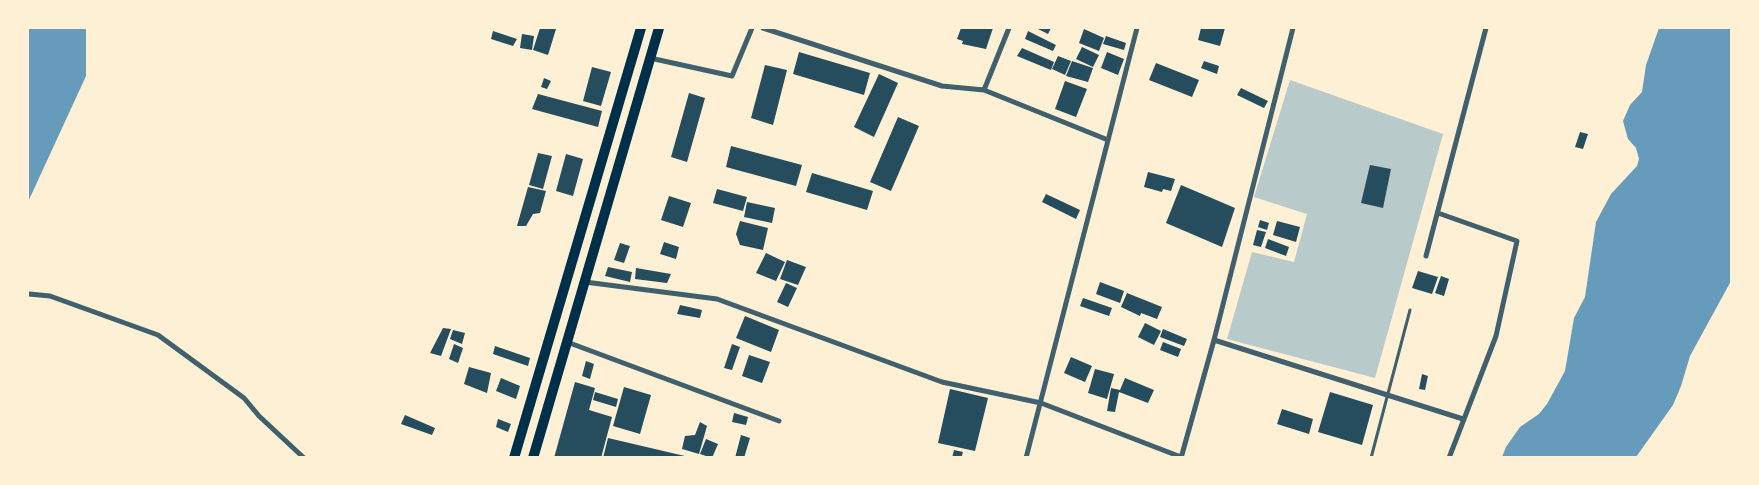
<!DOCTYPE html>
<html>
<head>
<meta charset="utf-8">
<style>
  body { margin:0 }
  #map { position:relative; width:1759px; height:485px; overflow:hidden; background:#fdf0d5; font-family:Georgia,serif }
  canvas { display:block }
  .frame { position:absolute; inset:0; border:29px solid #fdf0d5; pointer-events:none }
</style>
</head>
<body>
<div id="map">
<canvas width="1759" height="485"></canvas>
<div class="frame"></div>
</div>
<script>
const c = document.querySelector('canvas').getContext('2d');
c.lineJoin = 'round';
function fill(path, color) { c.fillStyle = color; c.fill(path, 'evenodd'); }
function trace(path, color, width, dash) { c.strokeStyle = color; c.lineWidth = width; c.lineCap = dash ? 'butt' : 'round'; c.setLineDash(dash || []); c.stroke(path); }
fill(new Path2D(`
  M1290,80l153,54 -68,244 -148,-39 25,-87 42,10 13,-48 -53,-17z`), '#b9caca');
fill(new Path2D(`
  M28,28h58v48l-58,126z
  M1659,28h72v253l-41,75 -9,30 -8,19 -37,52h-134l4,-10 14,-20 19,-13 8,-10 18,-33 9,-53 11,-21 11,-75 15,-28 26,-28 2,-7 -3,-11 -8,-9 -5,-18 7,-16 12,-13 4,-27z`), '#669bbc');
fill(new Path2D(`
  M540,28l16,1 -8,26 -15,-5z
  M961,28h32l-7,21 -24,-5 1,-3 -6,-2z
  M1036,28h15l-3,6z
  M1201,28h24l-5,18 -22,-6z
  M1084,29l20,9 -5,13 -20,-8z
  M493,31l24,8 -4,7 -22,-7z
  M1028,31l28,14 -3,6 -28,-12z
  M522,34l12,2 -2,14 -12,-2z
  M1106,36l20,7 -2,7 -21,-6z
  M1082,47l17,8 -6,12 -17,-8z
  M1022,48l32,14 -3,8 -34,-14z
  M799,52l71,21 -6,22 -71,-21z
  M1107,52l17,7 -6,16 -17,-7z
  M1058,56l13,5 -6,14 -13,-6z
  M1072,61l21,7 -5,14 -22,-6z
  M1204,61l15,5 -2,8 -16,-6z
  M1156,63l43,17 -7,17 -43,-17z
  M765,65l22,5 -14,55 -22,-7z
  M592,67l19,5 -10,34 -18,-5z
  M879,74l19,9 -24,54 -20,-10z
  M544,78l7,3 -4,8 -6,-2z
  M1065,81l22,8 -11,28 -21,-8z
  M1241,88l27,13 -4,7 -27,-13z
  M689,93l16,5 -18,64 -16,-5z
  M538,94l64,17 -4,16 -66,-18z
  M898,117l21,9 -28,65 -21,-9z
  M1580,132l8,2 -5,15 -8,-2z
  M731,146l71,19 -6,21 -70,-19z
  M538,153l14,3 -9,33 -14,-4z
  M566,154l17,5 -10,37 -17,-5z
  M1370,165l21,4 -8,39 -22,-5z
  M1148,172l27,7 -4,12 -8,-2 -1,3 -18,-5z
  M812,173l61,18 -6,19 -61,-18z
  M1181,185l54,23 -13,39 -56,-24z
  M528,187l18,4 -6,22 -7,1 -7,12h-9z
  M717,189l30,8 -4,14 -30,-8z
  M1046,194l34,16 -4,9 -34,-17z
  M669,196l22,7 -8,24 -22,-7z
  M747,202l28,6 -3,15 -28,-6z
  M1260,220l9,3 -2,7 -9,-3z
  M740,221l28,7 -5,22 -23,-5 -4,-11z
  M1277,221l23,6 -4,15 -23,-7z
  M1257,230l9,2 -5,15 -8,-2z
  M1268,239l21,8 -3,9 -21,-8z
  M664,242l15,5 -3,12 -16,-5z
  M620,243l10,3 -6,17 -10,-3z
  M766,253l19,9 -9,19 -20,-8z
  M787,260l19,7 -8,18 -18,-6z
  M608,267l24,5 -2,10 -25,-6z
  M636,268l35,6 -4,9 -32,-4z
  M1418,271l20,6 -6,17 -20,-6z
  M1441,276l8,3 -5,17 -9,-3z
  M1100,282l24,9 -4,12 -24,-9z
  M786,283l11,5 -9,19 -11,-5z
  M1127,293l35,14 -5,12 -16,-6 -1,3 -19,-9z
  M1083,298l29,10 -3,8 -29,-10z
  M680,305l22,5 -2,8 -23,-4z
  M745,316l34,14 -8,22 -35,-14z
  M1145,323l16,8 -7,14 -16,-8z
  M443,328l8,1 -10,27 -11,-3z
  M1163,329l24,10 -3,7 -24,-9z
  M453,330l12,3 -3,11 -12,-5z
  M1163,342l18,7 -3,8 -18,-7z
  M454,344l9,4 -5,15 -9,-4z
  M732,344l8,3 -8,23 -8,-2z
  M495,346l35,12 -2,8 -35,-12z
  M749,355l21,7 -8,21 -20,-7z
  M1071,357l21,9 -7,16 -21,-9z
  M586,361l8,3 -4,15 -8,-3z
  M469,367l22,6 -4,20 -23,-9z
  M1095,369l19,5 -7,25 -19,-6z
  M1422,374l6,2 -3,14 -6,-1z
  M501,378l19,8 -4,13 -20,-8z
  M1125,378l29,12 -6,13 -29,-11 -4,20 -8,-1 4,-23 9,2z
  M575,382l20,6 -6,22 23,7 -11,41h-47z
  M624,387l27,8 -11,39 -27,-8z
  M950,389l38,9 -13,53 -37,-8z
  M595,392l23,7 -2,8 -23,-7z
  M1330,392l43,13 -11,40 -44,-13z
  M1282,409l31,10 -4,15 -32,-10z
  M734,413l14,4 -2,8 -14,-3z
  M405,415l30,13 -3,7 -31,-11z
  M498,419l13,5 -3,8 -12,-5z
  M700,422l7,4 -8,28 -17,-5 3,-13 10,-1z
  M741,435l9,3 -6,20h-9z
  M608,438l81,19v1h-86z
  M706,439l12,5 -6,14 -12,-4z
  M954,450l9,2 -2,6h-9z`), '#264d5e');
trace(new Path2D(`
  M1371,458l39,-148`), '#3f606c', 3);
trace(new Path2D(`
  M763,28l179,58 42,4 124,50
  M650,58l82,18 20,-48
  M984,90l25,-62
  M1438,213l79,28 -21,95 -47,122
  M1426,256l60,-228
  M585,282l132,17 225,83 99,21 140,54
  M29,294l21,2 108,39 86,63 15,18 45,42
  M1214,340l249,79
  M567,342l212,79
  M1026,458l111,-430
  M1181,458l33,-118 79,-312`), '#3f606c', 5);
trace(new Path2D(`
  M514,458l127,-430
  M533,458l126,-430`), '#003049', 10);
</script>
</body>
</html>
